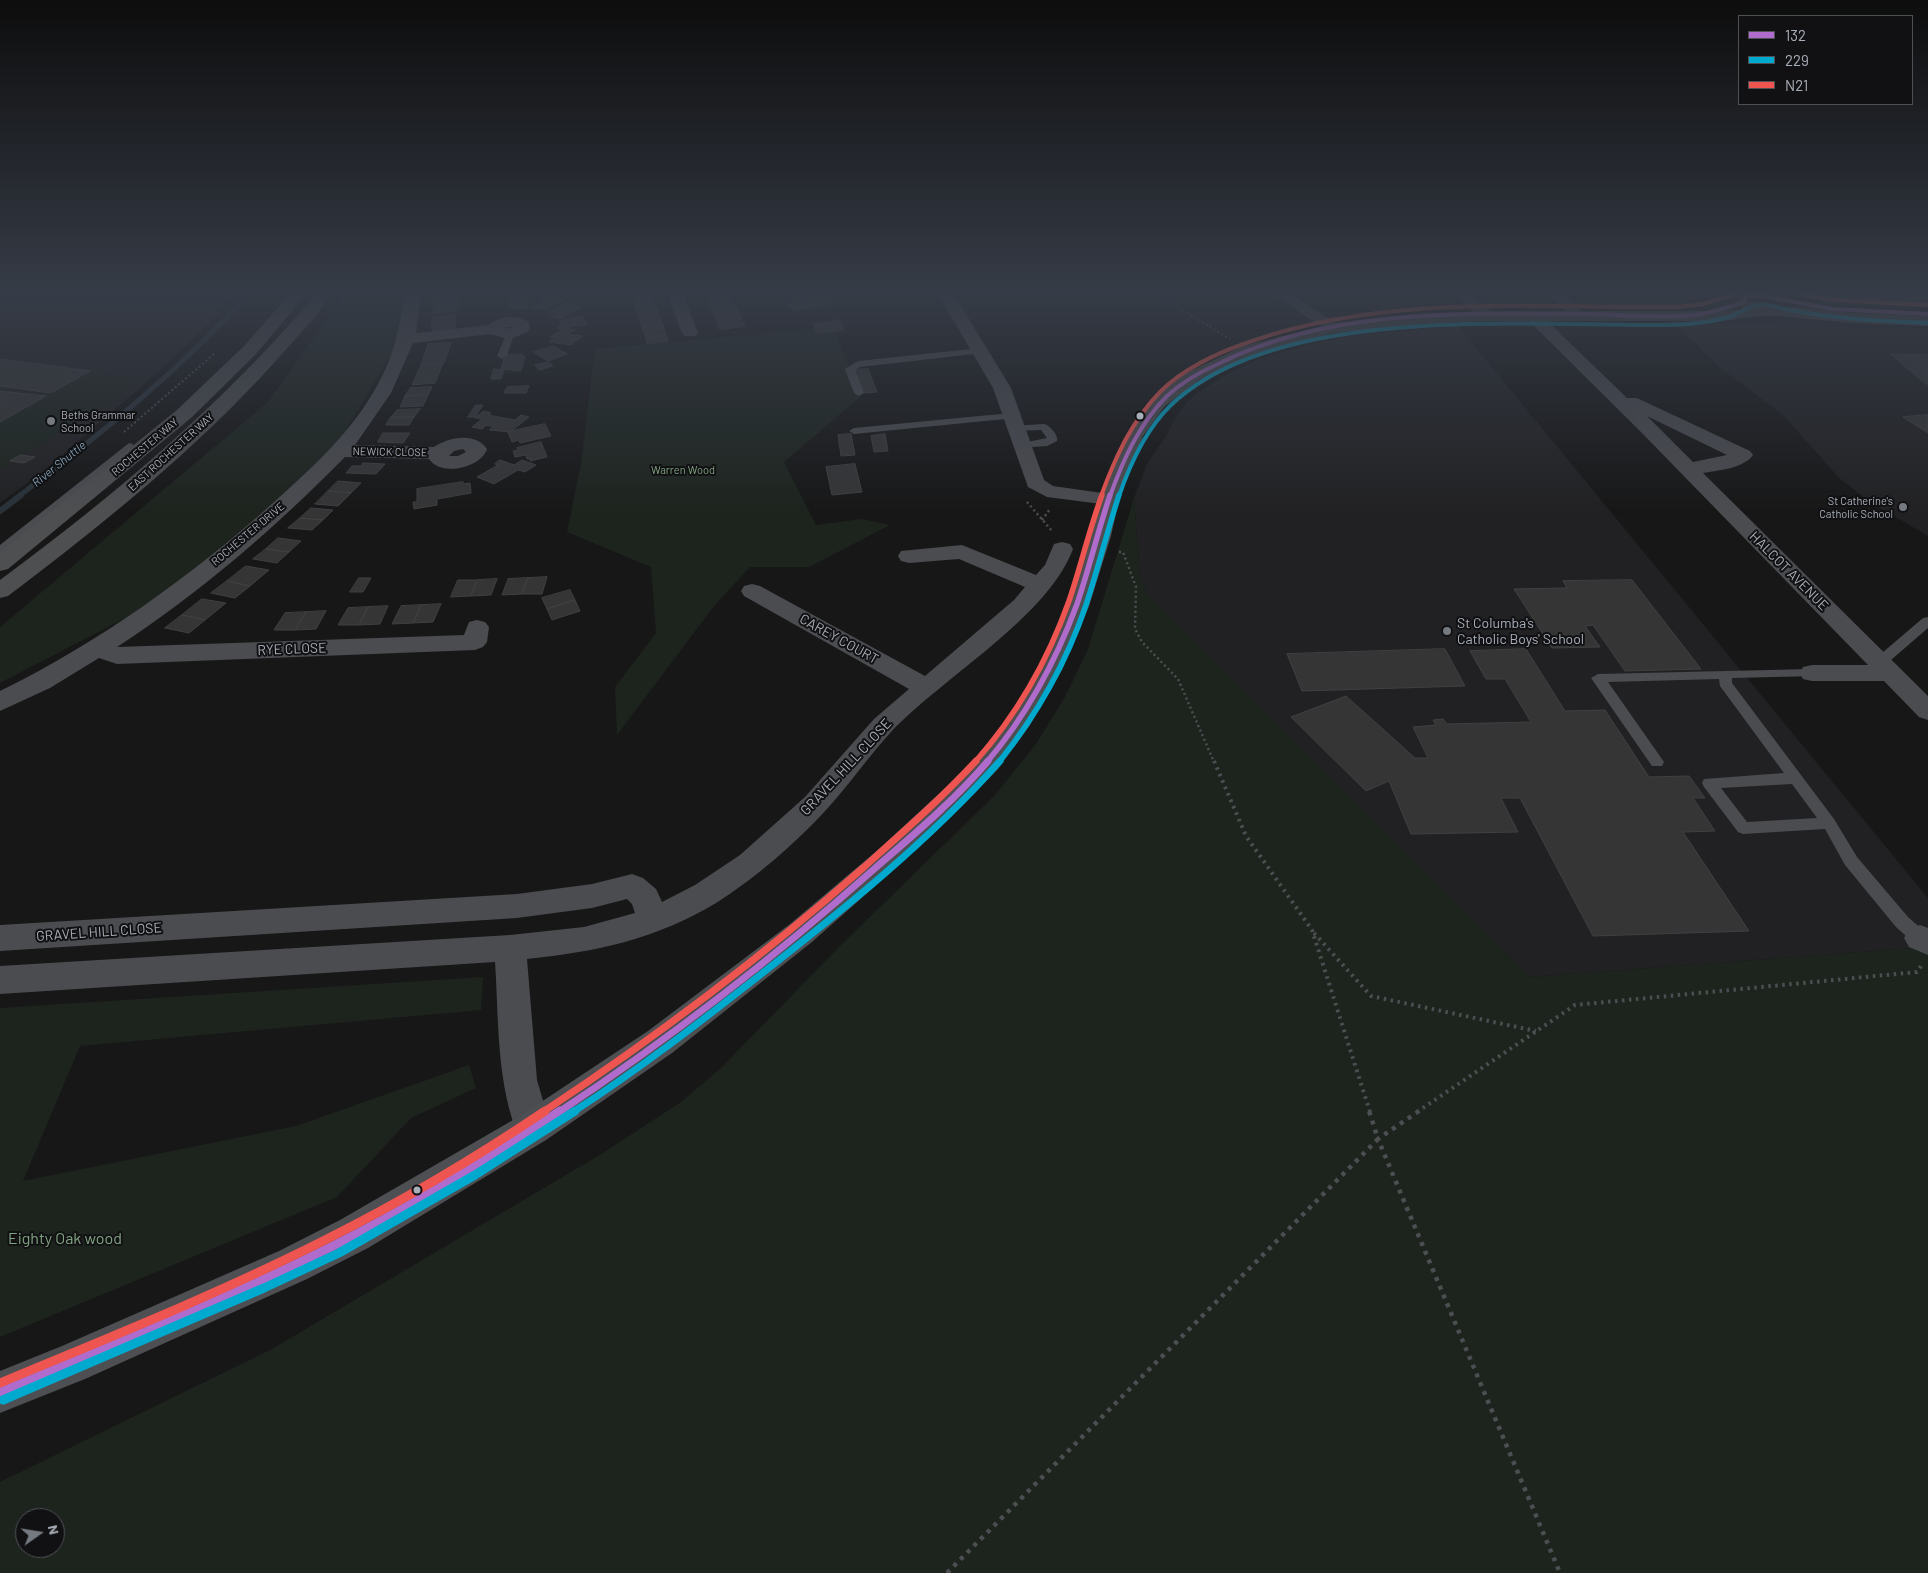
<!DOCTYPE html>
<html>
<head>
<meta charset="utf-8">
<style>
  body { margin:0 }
  #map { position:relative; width:1928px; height:1573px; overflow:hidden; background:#171717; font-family:Barlow,sans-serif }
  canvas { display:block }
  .legend { position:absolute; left:1738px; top:15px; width:175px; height:90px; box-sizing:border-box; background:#111113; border:1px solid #4d5055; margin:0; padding:6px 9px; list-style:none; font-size:15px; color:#a8aeb8 }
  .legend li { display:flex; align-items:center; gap:10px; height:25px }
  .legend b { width:25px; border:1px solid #4d5055 }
  .north { position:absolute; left:15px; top:1508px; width:50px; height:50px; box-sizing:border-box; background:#111113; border:1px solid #4d5055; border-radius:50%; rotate:77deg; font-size:14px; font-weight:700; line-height:20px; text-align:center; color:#a8aeb8 }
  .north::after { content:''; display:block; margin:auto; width:18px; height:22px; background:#757980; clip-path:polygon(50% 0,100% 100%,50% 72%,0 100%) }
</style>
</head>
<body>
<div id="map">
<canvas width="1928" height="1573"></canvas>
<ul class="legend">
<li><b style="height:6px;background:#b06ccc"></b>132</li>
<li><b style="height:6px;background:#00a9ce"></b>229</li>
<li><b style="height:6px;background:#ee5450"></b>N21</li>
</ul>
<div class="north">N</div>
</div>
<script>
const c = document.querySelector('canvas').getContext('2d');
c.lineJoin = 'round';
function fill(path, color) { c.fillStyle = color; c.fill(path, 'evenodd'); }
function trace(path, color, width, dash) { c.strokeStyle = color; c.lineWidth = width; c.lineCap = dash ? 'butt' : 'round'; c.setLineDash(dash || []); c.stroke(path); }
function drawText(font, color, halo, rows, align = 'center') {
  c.font = font + ' Barlow,sans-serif'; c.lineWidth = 4; c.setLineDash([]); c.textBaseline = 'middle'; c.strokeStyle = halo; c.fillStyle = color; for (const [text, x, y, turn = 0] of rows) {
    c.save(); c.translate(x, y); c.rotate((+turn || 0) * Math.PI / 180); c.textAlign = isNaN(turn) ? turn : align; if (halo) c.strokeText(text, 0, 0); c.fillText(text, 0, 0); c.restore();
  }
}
fill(new Path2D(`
  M0,294h235l-23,26 -54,52 -113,98 -45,33z
  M1801,294h127v14l-73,-3 -32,-4z
  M1675,323l253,6v207l-55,-32 -33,-25 -56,-63 -65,-49z
  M1458,326l470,572v35l-15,15 -383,29 -383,-385 -7,-15 -6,-79 13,-34 19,-28 11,-21 16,-19 31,-20 35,-17 44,-13 48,-10z`), '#212123');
fill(new Path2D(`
  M345,294h63l-7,44 -68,114 -175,149 -158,82v-56l268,-225z
  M834,327l26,70 -76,65 32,63 46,-6 28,6 -81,42h-59l-36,39 -97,129 -2,-48 41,-54 -5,-66 -84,-35 14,-68 14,-115z
  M91,371l46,7 -27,24 -110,67v-47z
  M1134,498l6,79 7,15 383,385 383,-29 15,7v618h-1928v-91l272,-133 331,-196 78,-51 39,-33 121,-124 154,-150 41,-51 29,-47 23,-48zM25,1518h30v30h-30z
  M483,977l-2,33 -401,36 -57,135 273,-55 173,-61 7,23 -65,30 -74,79 -337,140v-329z`), '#1d241e');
trace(new Path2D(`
  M19,496c82,-62 161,-126 230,-202`), '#2a3239', 5);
trace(new Path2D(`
  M0,511l21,-16`), '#2a3239', 6);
const building = new Path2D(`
  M434,294h24v3l-25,2z
  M652,294l1,5 -19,2 -1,-5z
  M730,294l2,6 -23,3 -3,-8z
  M794,294h28v1l-27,4z
  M1801,294h127v10l-103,-3z
  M550,295l16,3 -17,11h-19z
  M530,297l-4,12 -17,-1 3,-10z
  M831,297l3,7 -41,7 -1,-3 9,-1 -13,1 -2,-6z
  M459,299v11l-27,4v-5l5,-1v-2h-4v-4z
  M653,299l2,5 -20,3 -1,-6z
  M732,300l4,8 -23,3 -4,-8z
  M567,302l13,5 -20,12 -9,-2 4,-3 -7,-1z
  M655,305l2,6 -20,2 -1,-5z
  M737,309l4,9 -24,3 -4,-9z
  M657,311l2,5 -20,3 -2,-6z
  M456,315l-1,15 -22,3 -2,-8 7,-1v-2l-6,1v-5z
  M582,316l5,8 -28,5 -2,-3 5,-1 -2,-4z
  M660,317l2,6 -20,3 -2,-6z
  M741,318l4,8 -25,4 -3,-9z
  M840,320l4,10 -27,3 -4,-9z
  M662,323l2,6 -21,3 -1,-6z
  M566,328l9,2 -8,4 -10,-1z
  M664,329l2,6 -20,3 -2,-6z
  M557,333l10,1 15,2 -11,9 -22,-3 5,-4 -4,-1z
  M666,335l2,6 -21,3 -1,-6z
  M451,343l-7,20 -23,2 7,-21z
  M553,346l14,8 -19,7 -15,-9z
  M522,354l-1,2h4l-4,15 -20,-2 4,-14z
  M1891,354l37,1v29h-2z
  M0,359l90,12 -39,22 -51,-7z
  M549,362l4,4 -14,4 -4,-5z
  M443,363l-8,20 -23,2 9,-20z
  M494,369l10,1 -3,9h-10z
  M868,369l9,23 -13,1 -9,-23z
  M529,386l-3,7h-22l3,-6z
  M432,387l-4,8 -23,1 5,-8z
  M0,391l46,5 -46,26z
  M428,395l-5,11 -23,1 5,-11z
  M476,405h7l-8,12h-7z
  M420,409l-6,8h-23l6,-7z
  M484,411l7,2 -3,2 27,5 6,-5 8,2 -19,15 -21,-2 5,-3 -8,-2 -4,4 -10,-2 10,-8 -7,-1z
  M1928,415v18l-25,-16z
  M391,417h23l-5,8h-23z
  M545,424l6,12 -31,7 -1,-3 -7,2 -4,-10z
  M383,433h27l-7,10 -25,-1z
  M851,434l4,21 -14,1 -3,-21z
  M885,434l3,17 -14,1 -3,-16z
  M541,442l6,15 -17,4 1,-2h-4l-1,-4 -11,2 -2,-6 5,-1 -1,-2z
  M21,455l14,2 -11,6 -14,-2z
  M500,460l14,5 8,-5 14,5 -11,7 -7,-2 -24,14 -17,-7 21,-12 -3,-1z
  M363,463l22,1 -9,10 -30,-1 6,-7h9z
  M855,464l7,28 -30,3 -6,-28z
  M338,481l23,2 -10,10 -23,-2z
  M463,482v2l7,-1 1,10 -34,6v6l-23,4 -1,-7h4v-13z
  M328,491l23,2 -13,13 -23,-2z
  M311,508l22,2 -10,10 -23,-2z
  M300,518l23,2 -11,10 -24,-2z
  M278,538l23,3 -12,11 -23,-3z
  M266,549l23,3 -12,11 -24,-4z
  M246,566l23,4 -19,16 -23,-5z
  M547,577l-5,17h-20l6,-16z
  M359,578h12l-8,14h-13z
  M528,578l-6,16 -20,1 6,-16z
  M497,579l-6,16 -20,1 6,-16z
  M458,580h19l-6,16 -20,1z
  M1632,580l69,89 -76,2 -32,-46 -8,1 15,21 -48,1 -38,-59 53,-1 -4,-7z
  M227,581l23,5 -15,12 -24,-5z
  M570,590l5,10 -28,9 -5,-11z
  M202,599l24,4 -21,17 -23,-5z
  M575,600l5,11 -28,9 -5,-11z
  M441,604l-8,18 -20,1 8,-18z
  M421,605l-8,18 -21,1 9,-18z
  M388,606l-8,18 -21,1 9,-18z
  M368,607l-9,18h-21l10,-17z
  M326,611l-10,18 -21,1 11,-18z
  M306,612l-11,18h-21l11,-17z
  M182,615l23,5 -16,13 -24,-5z
  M1445,649l20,37 -163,5 -15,-37z
  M1526,649l39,62 40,-1 44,67 40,-1 16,22h-12l22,33 -32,1 66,99 -156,5 -73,-138h-19l17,34 -107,2 -22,-53 -23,10 -75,-74 55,-21 69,62h13l-15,-31 23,-2 -3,-5 10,-1 4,5 84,-2 -26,-43h-19l-16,-28z`);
fill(building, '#353536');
trace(building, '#3f4043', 1);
trace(new Path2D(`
  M1156,294l74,45
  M124,432l90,-78`), '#4d4e52', 2, [2, 2.5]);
trace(new Path2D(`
  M1027,502l25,29
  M1042,520l8,-11
  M1119,552h4l13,35 -1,42 7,13 36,37 36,83`), '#4d4e52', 2.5, [2, 3]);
trace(new Path2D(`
  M1214,761l32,75 66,94 58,182
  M1314,933l57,63 165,35
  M1417,1112l158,-107 342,-33 4,-6`), '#4d4e52', 4, [2.5, 4.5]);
trace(new Path2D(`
  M1419,1111l-41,28 182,434
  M947,1573l431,-434 -9,-28`), '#4d4e52', 4.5, [4, 5.5]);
fill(new Path2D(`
  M507,332l7,2 -7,22 -5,3 -5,-3z
  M980,348l5,3 -2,2 -123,14 -5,3 9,23 -5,3 -5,-3 -9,-24 13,-8z
  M1011,413l5,3 -1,2 -161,16 -5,-3 5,-3z
  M1044,424c6,1 15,12 13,17l-10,5 -30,2v-4l30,-6 -6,-8 -26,1 -4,-1v-4z
  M129,443l4,1v4l-67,57 -66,50v-10z
  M1928,617v11l-37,32 -21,1 -2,-3 2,-3 12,-2 41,-35z
  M1812,669l5,1 2,3 -2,3 -85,2v5l102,136 23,38 51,60 18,16 2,6 -2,4 -6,2 -6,-2 -18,-16 -51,-62 -20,-36 -82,5 -5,-2 -34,-45 -2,-4 2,-4 80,-6 -64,-87 -1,-7 -111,3 56,80 -2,4h-10l-61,-88 7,-4zM1792,784l25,34 -70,4 -26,-34z`), '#4b4c50');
fill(new Path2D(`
  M405,294h16l-5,39 73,-8c12,-10 27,-10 40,-3l1,7 -2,3 -18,7 -20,-5 -77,9 -22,50 -36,52 79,2c15,-10 41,-15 53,2 -6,19 -46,28 -58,10l-84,-2c-69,70 -146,137 -228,190l347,-12 5,-13 8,-2 8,2 4,5 -2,15 -4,5 -8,3 -358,14 -18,-6 -49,30 -50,23v-20c100,-49 190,-114 273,-188 40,-36 79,-71 105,-119 17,-31 21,-56 27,-90zM508,327h6l-10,2zM463,449l3,3 -8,4h-9l5,-5z
  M667,294h16l15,39 -2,3h-12l-2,-3z
  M935,294h17l6,7 53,87 33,92 9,6 63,9 3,4 -3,4 -7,2 -62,-8 -19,-10 -35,-99 -48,-82z
  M1273,294h19l50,34 -2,3h-12z
  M1454,294h18l25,22 -8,5 -6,-2z
  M1548,294h17l20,20 -8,5 -6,-2z
  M1532,310l6,2 89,86h10l113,53 3,4c-10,14 -35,15 -50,18l225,223v24l-9,-3 -35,-36h-72l-9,-2 -3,-6 3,-6 9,-2h56l-228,-234 -114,-113 -2,-3zM1647,416l80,39 -34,7z
  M1062,542l8,2 3,5c-26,69 -130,128 -182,183 -23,25 -42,53 -65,78 -29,32 -73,70 -110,93 -60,36 -120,49 -189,56l10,121 14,48 -5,12 -13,5 -13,-5c-24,-55 -21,-119 -25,-178l-495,32v-28l510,-31 74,-8 51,-14 -3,-9 -5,-5 -35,9 -75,10 -517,33v-26l517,-31 75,-10 40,-10 11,4 13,11 6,13 33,-17 45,-30 65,-58 69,-78 35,-30 -165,-93 -3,-5 3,-5 8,-2 8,2 165,90 89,-76 11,-13 -66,-28 -50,4 -8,-2 -3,-5 3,-5 61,-6 74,30 9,-10 9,-21z
  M1920,925l8,3v27l-19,-8 -5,-9 5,-9z`), '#4b4c50');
fill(new Path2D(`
  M1749,300l29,8 13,-2 60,7 77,3v10l-77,-3 -83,-8 -46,6h-233l-69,3 -86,9 -79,21 -57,27 -33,25 -22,30 -24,63 -8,37 -22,70 -27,64 -32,55 -32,44 -35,35 -63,60 -88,78 -140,111 -126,87 -178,108 -61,31 -222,100 -85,34v-42l62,-25 217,-95 61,-31 180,-104 128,-85 142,-107 90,-76 63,-58 35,-35 34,-42 26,-43 27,-64 24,-70 10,-37 26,-63 28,-38 33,-25 57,-27 91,-23 86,-9 69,-3h233l22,-2 -3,-4z`), '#4d4f52');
fill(new Path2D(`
  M290,294h16l-50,60 -65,64 -183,151 -8,2v-18l177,-143 67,-64z
  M316,294h16c-17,25 -39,47 -59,70 -79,87 -171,161 -265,232l-8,2v-18c115,-85 223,-176 316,-286z`), '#4e4f51');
trace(new Path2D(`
  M1110,496c13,-36 29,-72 57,-100 15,-14 33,-24 51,-32 110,-55 243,-51 363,-50 37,0 75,5 113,1 17,-2 34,-8 51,-13v-5l12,-2 75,14 96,5`), '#b06ccc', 4);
trace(new Path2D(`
  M987,762c39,-46 69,-101 90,-158 12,-35 21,-73 33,-109`), '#b06ccc', 5.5);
trace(new Path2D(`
  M559,1112c110,-73 215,-154 314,-242 39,-34 81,-69 115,-109`), '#b06ccc', 7);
trace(new Path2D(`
  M0,1392c112,-46 225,-92 333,-146 78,-39 154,-86 227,-135`), '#b06ccc', 9);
trace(new Path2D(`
  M1119,496c11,-32 27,-67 52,-91 105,-100 347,-80 482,-80 27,0 53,-1 79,-9 8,-3 16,-9 24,-11 9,-3 25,4 35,5 45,9 91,11 137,13`), '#00a9ce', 4);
trace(new Path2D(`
  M999,762c37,-46 68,-101 87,-157 12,-36 21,-73 33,-110`), '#00a9ce', 5.5);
trace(new Path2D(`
  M573,1112c65,-42 126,-89 187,-137 83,-65 169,-134 240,-214`), '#00a9ce', 7);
trace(new Path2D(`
  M3,1400l261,-112 75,-35 136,-78 100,-64`), '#00a9ce', 9);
trace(new Path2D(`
  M1800,294l33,6 95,5
  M1101,496c14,-38 30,-74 59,-104 26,-26 61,-41 95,-52 136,-46 282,-32 423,-33l25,-3 34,-10`), '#ee5450', 4);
trace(new Path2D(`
  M975,762c41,-46 73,-102 94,-161 12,-35 20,-71 33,-106`), '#ee5450', 5.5);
trace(new Path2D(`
  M543,1112c112,-74 219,-155 320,-244 38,-34 78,-69 113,-107`), '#ee5450', 7);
trace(new Path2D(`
  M0,1383c108,-45 218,-89 323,-142 76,-38 151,-82 222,-130`), '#ee5450', 9);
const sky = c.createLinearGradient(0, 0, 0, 514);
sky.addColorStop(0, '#0d0d0d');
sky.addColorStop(0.57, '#363c47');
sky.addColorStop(1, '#363c4700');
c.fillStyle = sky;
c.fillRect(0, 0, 1928, 514);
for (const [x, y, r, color] of [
  [1140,416,4.5,"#a8aeb8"],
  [51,421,5,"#757980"],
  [1903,507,5,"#757980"],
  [1447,631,5,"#757980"],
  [417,1190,4.5,"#a8aeb8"]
]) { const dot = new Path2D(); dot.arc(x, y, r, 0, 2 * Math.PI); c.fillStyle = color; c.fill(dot); trace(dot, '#111113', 2); }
drawText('11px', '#a8aeb8', '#111113', [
  ["Beths Grammar",61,415],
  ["School",61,428],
  ["St Catherine's",1893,501,"right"],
  ["Catholic School",1893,514,"right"]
], 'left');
drawText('11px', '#a8aeb8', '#111113', [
  ["ROCHESTER WAY",145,447,-40],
  ["EAST ROCHESTER WAY",171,452,-42],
  ["NEWICK CLOSE",390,452,1],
  ["ROCHESTER DRIVE",248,534,-40]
]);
drawText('11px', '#80a381', '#111113', [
  ["Warren Wood",683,470]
]);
drawText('italic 12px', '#809cb2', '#111113', [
  ["River Shuttle",59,464,-39]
]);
drawText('14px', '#a8aeb8', '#111113', [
  ["HALCOT AVENUE",1789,571,45],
  ["CAREY COURT",839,639,29],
  ["RYE CLOSE",292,649,-2],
  ["GRAVEL HILL CLOSE",846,767,-47],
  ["GRAVEL HILL CLOSE",99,932,-4]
]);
drawText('14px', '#a8aeb8', '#111113', [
  ["St Columba's",1457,623],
  ["Catholic Boys' School",1457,639]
], 'left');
drawText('16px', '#80a381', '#111113', [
  ["Eighty Oak wood",65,1239]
]);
</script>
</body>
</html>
